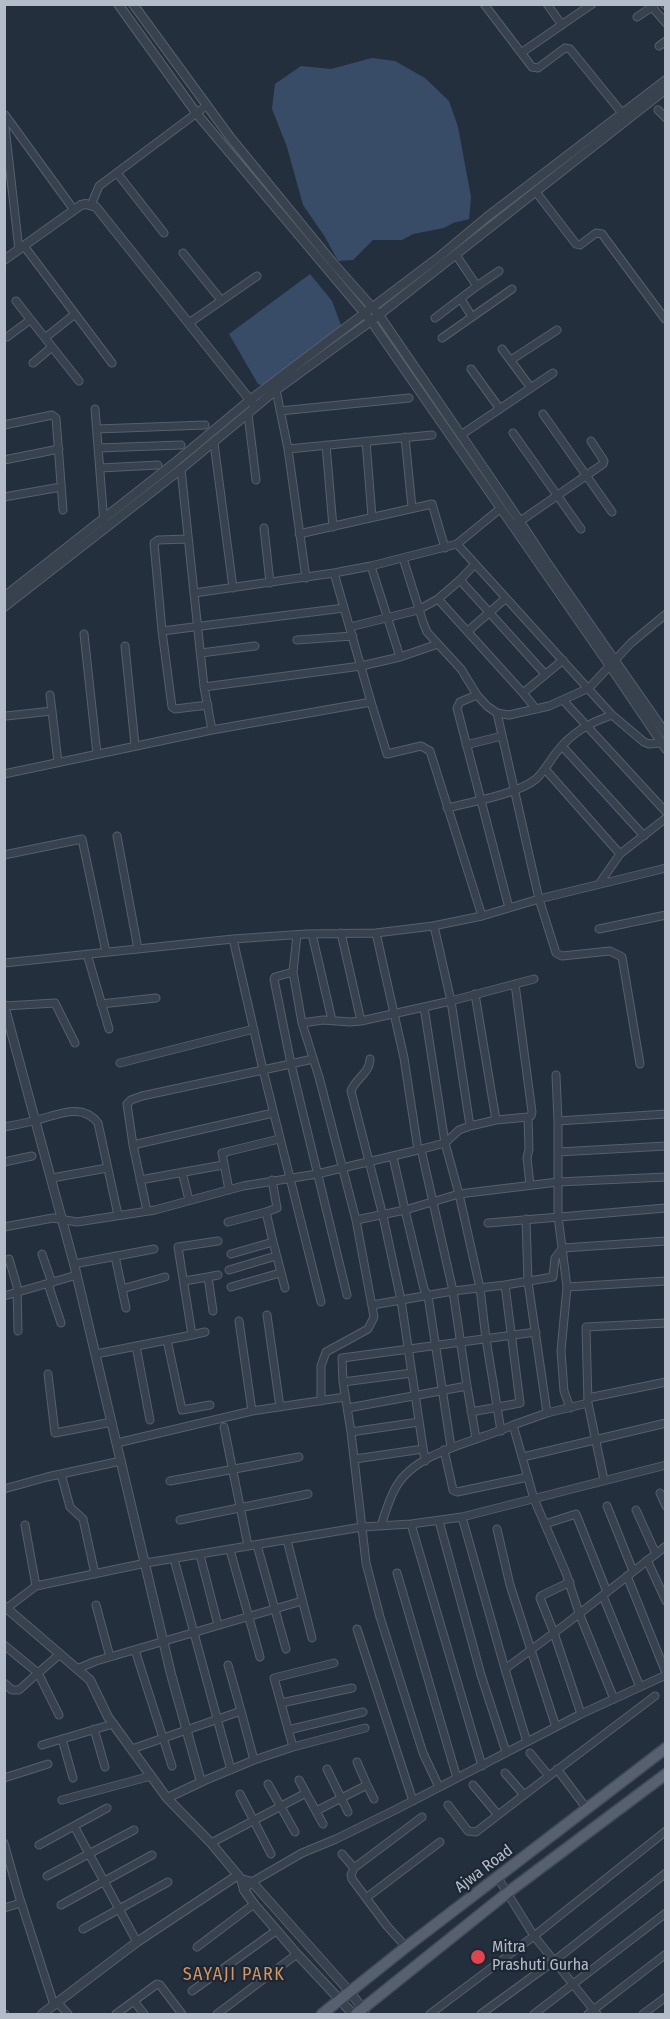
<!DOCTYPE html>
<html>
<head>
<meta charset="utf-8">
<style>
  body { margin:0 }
  #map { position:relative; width:670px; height:2019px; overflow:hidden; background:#242f3e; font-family:"Fira Sans Condensed",sans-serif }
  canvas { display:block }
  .frame { position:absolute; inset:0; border:6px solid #b4bcc9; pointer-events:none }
</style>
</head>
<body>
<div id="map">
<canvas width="670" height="2019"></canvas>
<div class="frame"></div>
</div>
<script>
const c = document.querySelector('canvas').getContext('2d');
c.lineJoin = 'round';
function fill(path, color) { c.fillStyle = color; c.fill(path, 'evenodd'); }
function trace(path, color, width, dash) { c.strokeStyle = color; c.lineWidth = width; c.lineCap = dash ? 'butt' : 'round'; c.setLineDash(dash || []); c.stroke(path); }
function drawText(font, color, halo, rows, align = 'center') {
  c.font = font + ' "Fira Sans Condensed",sans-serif'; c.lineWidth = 4.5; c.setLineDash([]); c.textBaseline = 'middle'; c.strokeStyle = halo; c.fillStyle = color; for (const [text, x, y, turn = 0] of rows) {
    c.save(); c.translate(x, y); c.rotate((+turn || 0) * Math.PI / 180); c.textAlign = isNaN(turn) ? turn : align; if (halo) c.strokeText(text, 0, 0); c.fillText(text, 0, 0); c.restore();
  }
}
fill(new Path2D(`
  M372,58l23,3 30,17 24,23 9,26 13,70 -2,22 -16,4 -9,5 -31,6 -11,6h-29l-20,20 -15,1 -13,-24 -22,-32 -16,-58 -15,-38 3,-25 26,-18 30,3z
  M310,274l22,27 10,27 -78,58 -6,-2 -29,-50z`), '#394c67');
const minor = new Path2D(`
  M484,4l48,63 6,1 27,-20 5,1 52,64
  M547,4l15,21
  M655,4l-3,3 14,16
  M664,4l2,2
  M637,17l15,-10
  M659,46l7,-5
  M521,53l71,-49
  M658,110l8,8
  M5,115l69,95
  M4,118l15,132
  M117,173l47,60
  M536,192l40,52 4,1 16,-12 6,1 63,85
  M91,205l8,-19 107,-80
  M24,246l88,117
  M183,253l38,47
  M456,255l21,31 22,-15
  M461,299l11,18
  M16,301l29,37
  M75,314l-30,24 34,43
  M435,318l42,-32
  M189,323l68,-47
  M7,337l23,-17
  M442,338l70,-49
  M502,349l29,39
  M511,360l46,-30
  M33,363l19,-16
  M471,369l29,40
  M276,390l12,59 144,-14
  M95,409l9,114
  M280,411l129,-13
  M248,414l8,66
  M543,414l69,98
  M4,425l48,-10 4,3 7,92
  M97,429l108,-4
  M513,433l68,96
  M461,435l92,-62
  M405,437l7,71
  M366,441l6,76
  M214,443l19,145
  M326,445l7,82
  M98,448l83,-3
  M288,449l18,129
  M4,460l55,-11
  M100,468l58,-3
  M181,469l13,124 140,-20
  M4,497l57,-10
  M516,524l87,-60 1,-3 -13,-20
  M264,528l6,55
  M299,534l133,-30 13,44
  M188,539l-30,1 -4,3 8,88 10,76 3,2 33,-4
  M457,544l155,171 32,27 5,2 12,-1
  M475,564l-15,16 -22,19 85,94 40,-33
  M371,566l29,91
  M460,580l85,94
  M194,593l10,94 8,43
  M350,627l68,-17 20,-11
  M162,631l182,-23
  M468,631l38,-33
  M84,634l13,120
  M297,640l56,-4
  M438,644l23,25 16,26 10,11 10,7 12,2 40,-9 40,-18 42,-45 35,-29
  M125,646l10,99
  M201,653l54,-7
  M204,687l157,-21 39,-9 38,-13 -11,-12 -4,-10 -20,-64
  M523,693l13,16
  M50,695l2,16
  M477,695l-17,7 -3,6 52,200
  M563,700l103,112
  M371,702l16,52 34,-8 9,5 52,165
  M497,713l42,186 17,54 6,3 48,-5 12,6 18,107
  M6,716l46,-5 6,51
  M466,745l36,-9
  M562,746l82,90
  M545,769l75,85 46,-36
  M4,774l208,-44 159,-28 -37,-129 37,-7 86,-22 44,-36
  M447,808c24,-6 71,-14 89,-29 8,-7 13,-17 20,-26 15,-20 33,-30 56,-38
  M117,836l21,113
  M4,855l78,-16 24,113
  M599,884l21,-30
  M434,926l17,75 19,125
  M599,929l67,-14
  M341,933l20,88
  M376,933l28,125 14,92
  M312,934l20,86
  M297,935l-4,37 9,51 17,54 37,143 18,97 -6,12 -42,23 -5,14v35
  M233,939l30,131 50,-11
  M87,954l22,75
  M4,963l229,-24 73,-5 70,-1 57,-7 49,-10 57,-17 127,-31
  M293,972l-18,5 -1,2 17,85 56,231
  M515,984l17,128 -1,4 -3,1 1,32 -2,9 3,27
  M475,994l21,126
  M101,1004l55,-6
  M4,1006l51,-3 20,40
  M424,1007l21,136 14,51 21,94 6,51 15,92
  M302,1023l21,-3 27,2 11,-1 90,-20 83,-22
  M370,1059c0,14 -15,20 -19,32l32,125 18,84 -29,5
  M120,1063l134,-34
  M558,1121l108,-7
  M4,1127c11,-2 22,-4 33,-7 20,-5 45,-18 61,3l20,92
  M133,1145l-6,-41 4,-4 11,-4 121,-26 58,232
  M421,1149l32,142 14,95
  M558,1152l108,-6
  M4,1162l28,-6
  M182,1172l7,28
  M52,1178l55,-10
  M140,1180l83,-15
  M229,1190l-7,-37 57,-14
  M147,1211l-14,-66 140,-32
  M266,1212l11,-4 -5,-28
  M526,1219l2,63 19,131
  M356,1220l49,-10 -12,-53
  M228,1222l38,-10 7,30
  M488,1223l178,-15
  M4,1227l49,-9 24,4 78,-12 88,-24 74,-12 101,-24 27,-7 14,-13 11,-4 26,-6 32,-3
  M42,1254l10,29
  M231,1254l42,-12 12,46
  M115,1256l11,52
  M9,1259l8,27 1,45
  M74,1264l80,-15
  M229,1270l47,-14
  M208,1277l10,-2
  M184,1281l24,-4 5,34
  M48,1284l13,39
  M505,1285l48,-8 2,-19 8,-10 103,-7
  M231,1287l49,-14
  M567,1287l99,-6
  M122,1289l43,-12
  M4,1296l73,-21
  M267,1315l13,92
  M239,1321l13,90
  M192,1335l13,-3
  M167,1340l25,-5 -14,-88 40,-6
  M136,1346l14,74
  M96,1354l71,-14 15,70 28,-5
  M48,1374l7,59 57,-11
  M343,1382l69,-9
  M588,1398l78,-16
  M588,1403l-2,-76 80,-4
  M348,1408l119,-22 9,52
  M570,1408l-6,-17 -3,-40 6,-64 -9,-71v-34l108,-5
  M224,1427l24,119
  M351,1432l68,-10
  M117,1443l135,-32 93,-14
  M451,1447l-23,-151 -4,-7 -19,-79 54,-16 99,-12v-61l-2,-46
  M444,1450l9,40 4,2 71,-15
  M523,1457l143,-34
  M355,1459l68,-10
  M425,1461l-24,-161 52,-9 52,-6 15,118 -49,9
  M61,1474l9,33 13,12 12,55
  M604,1480l-16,-77 -41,10 -34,12 21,74 32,74 13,40 35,86
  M170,1481l129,-24
  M4,1489l43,-12 74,-16
  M660,1493l6,13
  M607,1506l26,65
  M636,1510l20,44
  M462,1517l43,152
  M180,1520l128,-26
  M439,1521l42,154 25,77
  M411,1524l71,242
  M545,1524l31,-10 31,78
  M25,1525l11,61
  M381,1526c4,-13 8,-27 15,-39 21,-37 82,-45 117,-62
  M497,1529l13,56 46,142
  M287,1540l25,98
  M257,1545l29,104
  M230,1550l30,107
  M200,1555l18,70
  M174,1559l57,211
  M647,1560l19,41
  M397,1573l60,205
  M627,1576l39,97
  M570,1582l-29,14 -1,2 14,35 27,81
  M603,1596l37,91
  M96,1605l14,52
  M7,1608l29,-22 110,-23 216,-36 49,-3 51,-7 204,-52
  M357,1629l56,172
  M4,1645l34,28 22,-19
  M135,1650l37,116
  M228,1665l13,46
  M77,1669l19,-8 206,-60
  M4,1683l8,7h7l19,-17 21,42
  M281,1703l71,-15
  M94,1729l11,38
  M288,1730l75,-18
  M62,1739l11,39
  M527,1742l-22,-73 61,-45 100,-78
  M42,1745l71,-21
  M293,1747l72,-19
  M132,1749l109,-38 13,49
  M530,1753l19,23
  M327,1769l21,43
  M557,1769l30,40
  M505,1773l19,22 131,-99
  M4,1778l44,-14
  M299,1780l7,13
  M201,1782l53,-22 39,-13 -19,-69 60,-15
  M268,1784l27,48
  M367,1785l7,14
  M473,1785l25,30
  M439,1787l-16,-34 -43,-136 -14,-54 -15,-131 -8,-50 -1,-24 194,-26
  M240,1794l31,60
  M62,1800l89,-24
  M448,1805l20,26 8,1 48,-37
  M316,1811l51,-26 -10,-23
  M74,1826l33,-18
  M4,1843l15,53 35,109
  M211,1843l95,-50 17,31
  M39,1845l35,-19 63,116
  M342,1854l12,14 68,-51
  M354,1868l-3,7 1,4 35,47 19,21
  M47,1876l87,-46
  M498,1878l36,58 63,78
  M244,1890l8,-8 50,-29 34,-14 59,-29 186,-96 85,-39
  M366,1898l74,-56
  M61,1905l91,-50
  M4,1908l17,-5
  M83,1929l85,-47
  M197,1947l57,-43
  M192,1991l85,-61
  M134,2001l10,13
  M58,2003l10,11
  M4,2014h1
  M116,2014l41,-30 3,1 22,29
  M217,2014l80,-60
  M430,2014l104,-78 132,-105
  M481,2014l73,-53 112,-88
  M534,2014l132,-101
  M588,2014l78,-60
  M643,2014l23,-17`);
const tertiary = new Path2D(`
  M118,4l79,110 174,207 239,345 56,83
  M133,4l97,133 103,126 46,52 134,196 32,49 121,174
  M4,260l77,-55 5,-1 10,3 158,198
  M4,597l169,-133 77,-64 189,-143 48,-40 179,-137
  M4,607l177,-138 95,-79 95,-69 295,-232
  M4,1005l70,259 97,410 30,108 -34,16
  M4,1606l86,74 18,37 59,81 44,45 30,36 3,11 10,14 43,50 56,60
  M241,1879l11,3 98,110 13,17 2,5
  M42,2014l95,-72 101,-67`);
const primary = new Path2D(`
  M322,2014l84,-67 260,-199
  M356,2014l151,-121 159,-119`);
trace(minor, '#565f6c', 9);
trace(tertiary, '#565f6c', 10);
trace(primary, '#414a57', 13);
trace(minor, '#38414e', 7);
trace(tertiary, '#38414e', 8);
trace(primary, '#56606e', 10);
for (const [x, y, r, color] of [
  [478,1957,8,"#e0444e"]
]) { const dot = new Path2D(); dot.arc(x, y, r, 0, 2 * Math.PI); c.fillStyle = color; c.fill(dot); trace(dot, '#1d2633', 2); }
drawText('16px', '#b4bcc9', '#1d2633', [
  ["Ajwa Road",484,1869,-37]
]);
drawText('16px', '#b4bcc9', '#1d2633', [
  ["Mitra",492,1948],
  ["Prashuti Gurha",492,1966]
], 'left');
c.letterSpacing = '1.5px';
drawText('18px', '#d59563', '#1d2633', [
  ["SAYAJI PARK",234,1975]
]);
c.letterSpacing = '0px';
</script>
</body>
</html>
